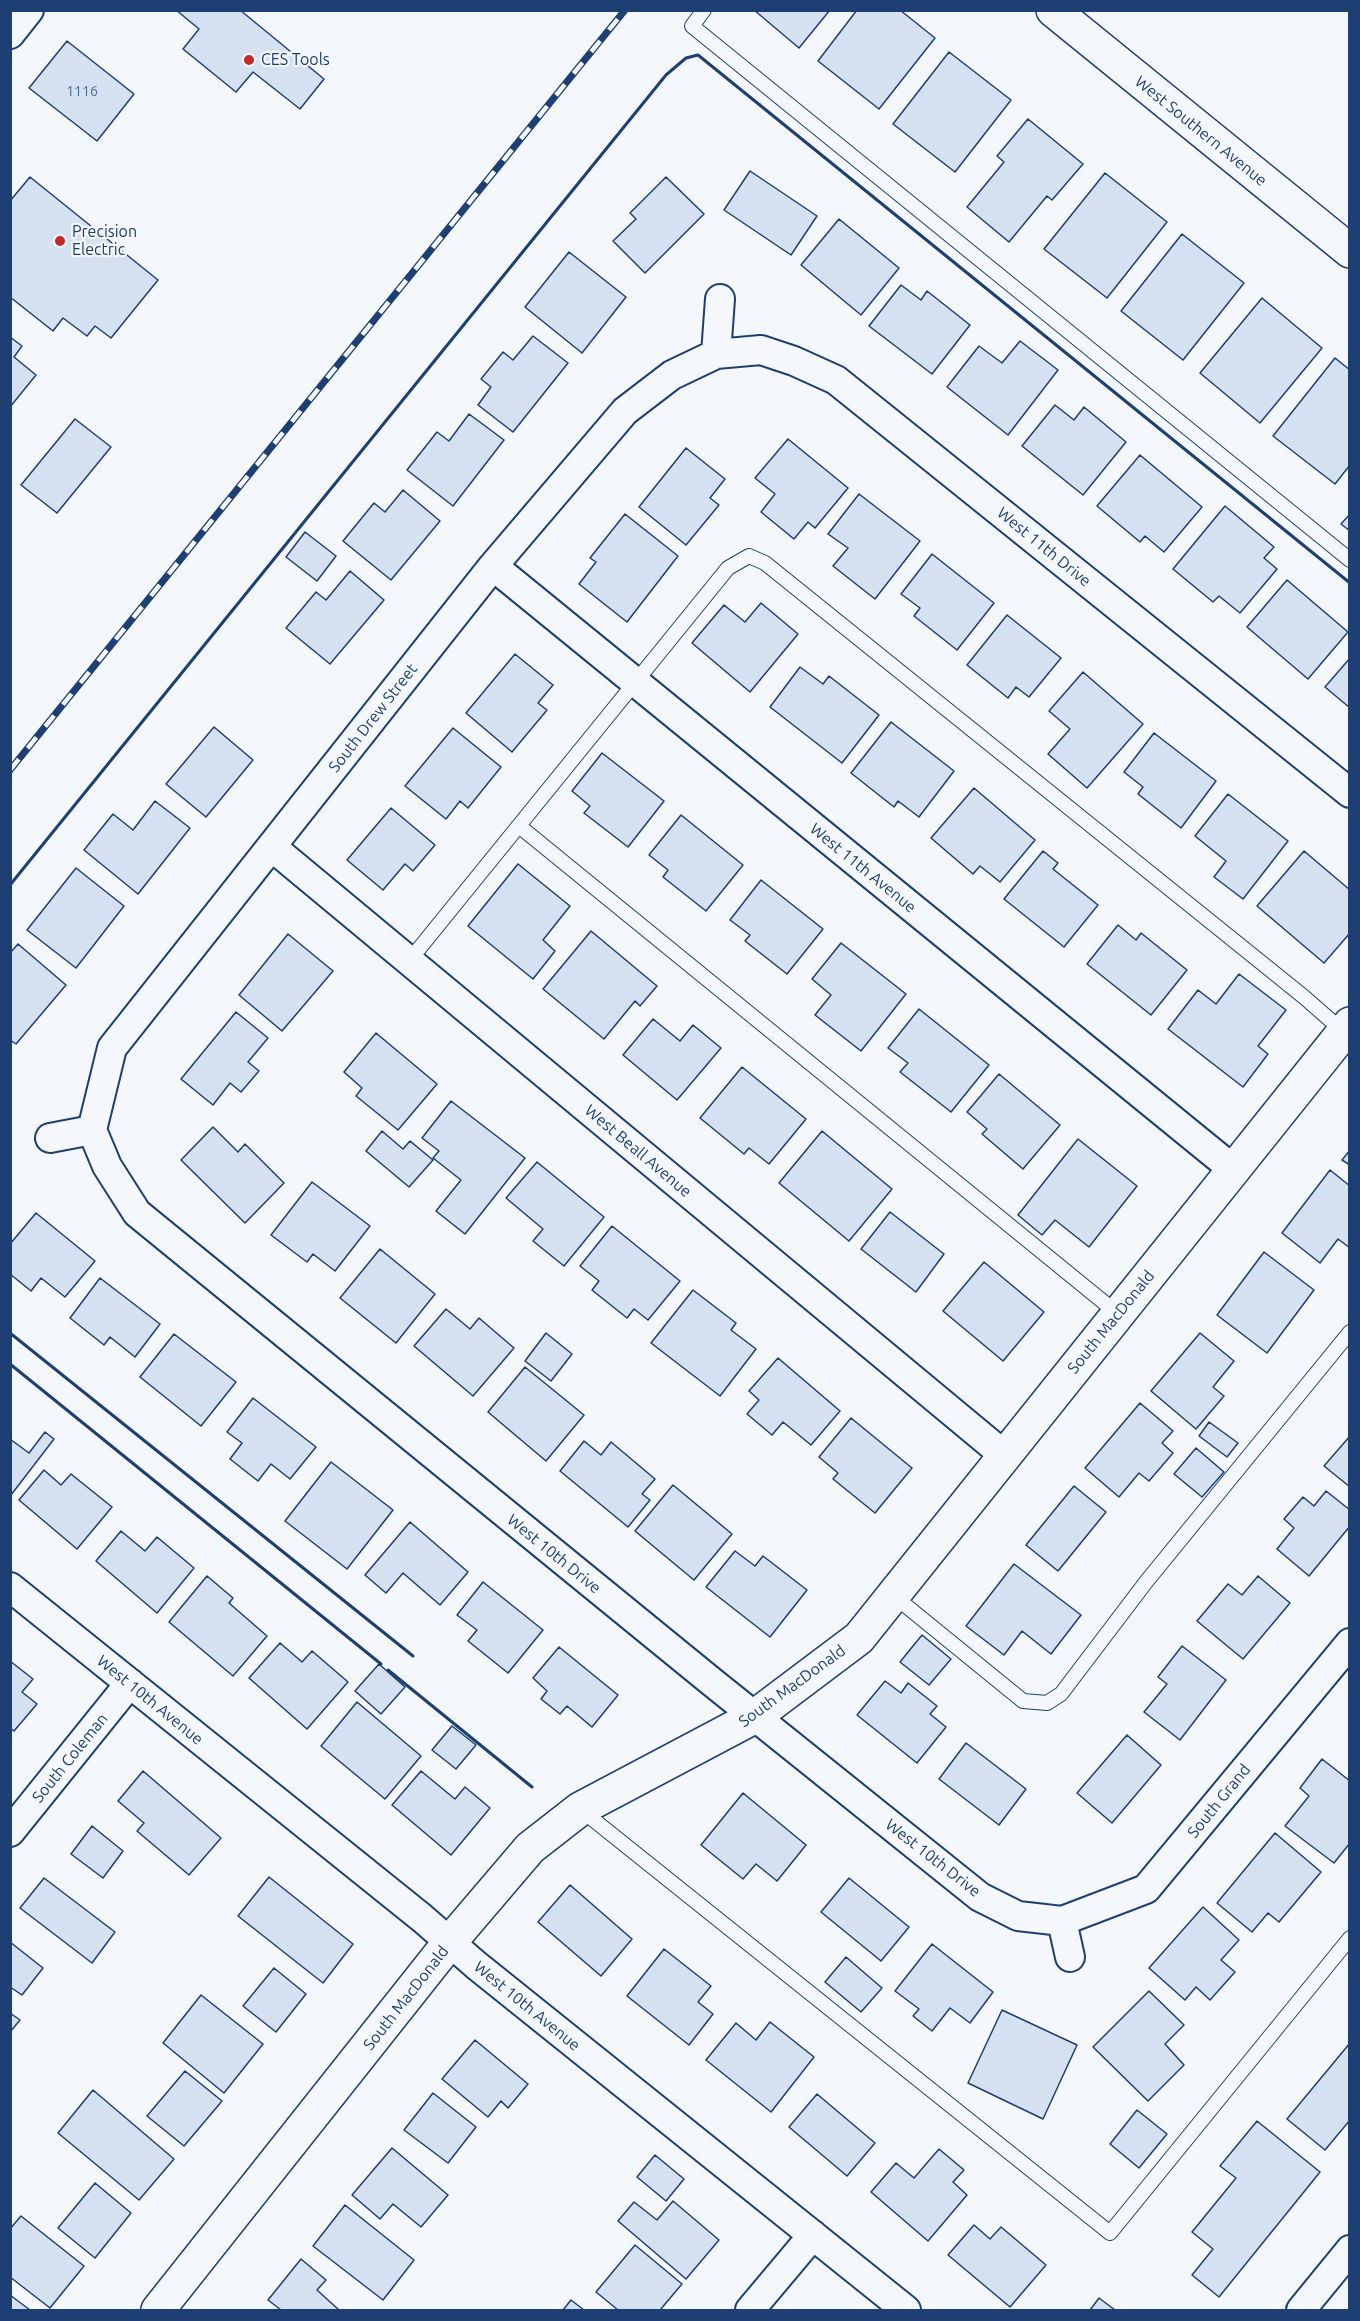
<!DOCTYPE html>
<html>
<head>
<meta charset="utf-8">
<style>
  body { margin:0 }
  #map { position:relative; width:1360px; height:2321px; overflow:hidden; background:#f4f7fb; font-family:Ubuntu,sans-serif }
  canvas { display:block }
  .frame { position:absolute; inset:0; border:12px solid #1d3f73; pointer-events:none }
</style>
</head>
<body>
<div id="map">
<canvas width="1360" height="2321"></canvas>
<div class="frame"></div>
</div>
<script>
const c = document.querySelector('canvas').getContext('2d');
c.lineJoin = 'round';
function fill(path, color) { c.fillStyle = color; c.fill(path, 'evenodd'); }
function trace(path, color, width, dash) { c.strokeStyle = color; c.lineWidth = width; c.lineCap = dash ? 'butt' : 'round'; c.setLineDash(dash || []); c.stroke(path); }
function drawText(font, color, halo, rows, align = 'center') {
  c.font = font + ' Ubuntu,sans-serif'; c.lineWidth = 4.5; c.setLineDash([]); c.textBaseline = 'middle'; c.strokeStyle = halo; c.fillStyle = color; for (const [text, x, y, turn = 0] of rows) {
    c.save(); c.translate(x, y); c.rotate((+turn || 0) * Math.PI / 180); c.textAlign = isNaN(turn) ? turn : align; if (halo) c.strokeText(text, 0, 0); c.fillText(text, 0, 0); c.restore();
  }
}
const building = new Path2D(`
  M176,10h64l84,69 -24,30 -47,-37 -17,20 -53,-43 16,-20z
  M754,10h76l-31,38z
  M857,10h43l35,28 -56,71 -61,-48z
  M67,41l67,53 -37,47 -68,-53z
  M949,52l62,48 -56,72 -62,-48z
  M1028,119l55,45 -31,36 -5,-4 -38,46 -42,-35 37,-45 -7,-6z
  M750,171l67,45 -26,39 -67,-45z
  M1105,173l62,49 -60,76 -63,-49z
  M30,177l128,103 -47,58 -16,-12 -8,10 -24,-18 -10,13 -43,-34v-96z
  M666,177l38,37 -59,59 -32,-32 23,-22 -6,-6z
  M839,219l60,49 -38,47 -60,-50z
  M1182,234l62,49 -61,77 -62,-49z
  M569,252l57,45 -44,56 -57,-46z
  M901,285l20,15 6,-9 43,34 -38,49 -63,-48z
  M1262,298l60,50 -62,75 -60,-50z
  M533,336l35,27 -55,69 -35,-27 13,-18 -10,-8 22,-27 10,8z
  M10,337l12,9 -8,11 22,18 -26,32z
  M1020,341l38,29 -50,65 -61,-48 32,-41 23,17z
  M1335,358l15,12v95l-15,19 -62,-48z
  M1055,405l19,15 10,-13 42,35 -43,53 -61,-49z
  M469,414l35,26 -51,66 -46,-36 30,-38 12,9z
  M75,419l36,28 -54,66 -36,-28z
  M788,439l60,49 -33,40 -7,-6 -14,17 -33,-27 14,-18 -20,-16z
  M686,448l39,31 -15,19 9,7 -33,40 -47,-38z
  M1140,455l62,52 -38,45 -19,-16 -5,6 -43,-36z
  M403,490l37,31 -49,59 -48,-39 31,-38 11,9z
  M859,494l61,47 -45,58 -42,-33 15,-18 -20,-14z
  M1225,506l49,41 -10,11 13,11 -37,44 -21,-17 -6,6 -40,-33z
  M625,514l53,42 -51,66 -48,-38 17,-22 -6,-4z
  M1350,514v17l-9,-7z
  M305,532l31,24 -19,25 -31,-24z
  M932,554l62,49 -37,47 -43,-34 6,-8 -19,-14z
  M350,571l34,29 -54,64 -44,-36 30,-36 10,8z
  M1287,580l61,52 -40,47 -61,-52z
  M761,603l37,31 -48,58 -58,-49 32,-38 21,17z
  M1007,615l54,43 -32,39 -13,-10 -8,11 -41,-33z
  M515,654l38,31 -15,18 9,7 -35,42 -46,-39z
  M1350,658v50l-25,-21z
  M800,667l23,17 6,-8 50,39 -37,48 -72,-56z
  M1083,672l60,52 -56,64 -39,-34 22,-25 -21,-18z
  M891,722l63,49 -35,46 -21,-16 -4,6 -43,-34z
  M214,727l39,33 -47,57 -40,-33z
  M453,728l48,39 -33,41 -8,-7 -14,18 -41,-33z
  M1154,733l62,48 -35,47 -43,-34 5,-7 -19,-15z
  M602,753l62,48 -36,46 -44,-34 6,-7 -18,-15z
  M974,788l61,52 -35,42 -20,-16 -7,8 -42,-36z
  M1228,794l60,47 -45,58 -29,-22 12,-16 -31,-25z
  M155,801l35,27 -52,66 -54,-44 29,-36 20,16z
  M391,808l44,37 -22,26 -8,-7 -22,26 -36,-30z
  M681,815l62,50 -37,46 -43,-34 5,-7 -19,-15z
  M1043,851l15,12 -5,6 45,36 -34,42 -60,-48z
  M1304,851l46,39v43l-26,30 -67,-57z
  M518,864l52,42 -27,34 12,11 -22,28 -65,-53z
  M76,868l48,38 -48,62 -49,-38z
  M761,880l62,49 -36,45 -42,-33 5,-6 -20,-15z
  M1118,925l18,15 5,-7 46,37 -36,45 -64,-51z
  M591,931l66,55 -17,20 -5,-5 -31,38 -61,-50z
  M288,934l45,37 -51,60 -43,-36z
  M841,943l65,51 -45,57 -46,-36 16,-20 -19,-16z
  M18,944l48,41 -50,59 -6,-4v-87z
  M1239,974l47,36 -28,36 10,8 -25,33 -75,-58 30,-39 18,14z
  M919,1009l70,56 -38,47 -51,-40 8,-9 -20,-15z
  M236,1012l32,26 -20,24 11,9 -18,21 -11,-9 -17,22 -32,-26z
  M653,1019l27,22 13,-16 28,23 -44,52 -54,-45z
  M376,1033l61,51 -39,46 -42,-34 6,-8 -18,-16z
  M742,1067l64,52 -37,45 -20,-16 -5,6 -44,-36z
  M999,1074l61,51 -37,44 -41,-35 5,-5 -20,-17z
  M451,1101l74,57 -60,76 -29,-23 25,-31 -28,-22 6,-7 -17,-13z
  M213,1127l25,25 7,-8 39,39 -39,40 -64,-63z
  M382,1131l21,18 7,-8 23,19 -24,27 -43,-36z
  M822,1131l70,58 -43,52 -70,-58z
  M1078,1139l59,47 -48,61 -34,-27 -13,15 -24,-20z
  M1350,1150v15l-8,-5z
  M537,1162l67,55 -40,49 -31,-25 10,-12 -37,-31z
  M1330,1170l20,16v62l-12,-9 -18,24 -38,-30z
  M312,1182l58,44 -35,45 -22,-17 -6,8 -36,-27z
  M890,1212l54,42 -28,38 -55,-43z
  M36,1213l59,48 -30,36 -24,-19 -10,13 -21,-17v-30z
  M612,1226l68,55 -32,39 -14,-11 -7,9 -35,-28 7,-9 -19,-15z
  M380,1249l55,45 -39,49 -56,-45z
  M1264,1252l50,38 -47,63 -50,-38z
  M984,1262l60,50 -41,49 -60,-50z
  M100,1278l60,46 -25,33 -25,-20 -6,8 -34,-27z
  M693,1290l43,33 -5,7 25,19 -36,47 -69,-53z
  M446,1309l24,20 9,-11 35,30 -41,48 -59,-50z
  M546,1333l26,21 -21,27 -26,-20z
  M1200,1333l34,28 -21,26 11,9 -28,33 -45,-38z
  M174,1334l62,48 -35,44 -61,-49z
  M778,1358l62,53 -29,34 -28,-23 -11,13 -25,-21 12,-14 -10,-9z
  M525,1367l59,48 -38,46 -58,-49z
  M253,1398l63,49 -26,32 -19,-15 -13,17 -28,-22 12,-16 -15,-11z
  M1140,1403l33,28 -11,12 11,10 -24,28 -10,-8 -20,24 -34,-29z
  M851,1418l61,50 -37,45 -42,-34 5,-6 -19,-16z
  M1209,1422l29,21 -11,14 -28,-21z
  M45,1432l9,7 -43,56 -1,-56 19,14z
  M1350,1436v51l-26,-21z
  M584,1441l17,14 10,-13 44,37 -13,15 8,6 -22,27 -68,-56z
  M1196,1448l28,24 -22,25 -28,-23z
  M331,1462l62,48 -46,59 -62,-48z
  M44,1470l17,15 10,-11 41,33 -35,42 -58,-49z
  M673,1485l59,49 -38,46 -59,-49z
  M1074,1486l32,26 -48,59 -32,-26z
  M1326,1491l24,19v16l-41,50 -32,-27 17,-21 -10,-9 19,-22 11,9z
  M410,1522l58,50 -28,33 -37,-32 -17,20 -21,-18z
  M121,1531l24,20 12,-14 37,31 -37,45 -61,-52z
  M735,1551l20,15 8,-10 44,34 -37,47 -64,-50z
  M1014,1564l67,51 -30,39 -29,-23 -18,24 -38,-29z
  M207,1576l26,22 -4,5 38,33 -34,40 -64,-54z
  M1258,1576l32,27 -47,56 -46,-38 31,-37 14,11z
  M483,1582l60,48 -35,43 -40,-32 9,-11 -20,-15z
  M922,1635l29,24 -22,26 -29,-23z
  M280,1643l22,19 10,-11 36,31 -41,47 -58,-51z
  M1182,1646l44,34 -46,60 -36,-28 23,-28 -9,-7z
  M559,1647l59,48 -26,32 -25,-21 -7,8 -19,-15 6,-8 -14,-13z
  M10,1661l23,18 -11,13 15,12 -23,27 -4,-3z
  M379,1664l26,23 -24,27 -26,-23z
  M885,1681l16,12 7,-10 29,23 -7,8 16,13 -29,36 -60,-48z
  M357,1702l64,54 -36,43 -64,-53z
  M452,1726l24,19 -20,24 -24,-19z
  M1127,1735l34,30 -49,58 -35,-30z
  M966,1743l60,46 -27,36 -60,-46z
  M1322,1759l28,22v62l-16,20 -49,-37 24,-30 -9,-8z
  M143,1771l78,67 -32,37 -52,-44 7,-8 -26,-22z
  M421,1771l34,28 10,-12 25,21 -39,47 -59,-50z
  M743,1793l63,52 -29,36 -21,-17 -13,15 -42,-34z
  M92,1826l31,25 -20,27 -32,-24z
  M1275,1833l46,39 -42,50 -11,-9 -16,19 -35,-29z
  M269,1877l84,67 -30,39 -85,-67z
  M44,1878l71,54 -23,31 -72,-55z
  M849,1878l60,49 -28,34 -60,-49z
  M570,1885l62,54 -31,37 -63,-54z
  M1203,1907l36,33 -18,20 14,12 -25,28 -14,-13 -11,13 -36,-32z
  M10,1942l33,26 -21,27 -12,-8z
  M932,1944l61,48 -23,31 -20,-15 -18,23 -19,-15 6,-7 -24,-18z
  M664,1949l47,37 -13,16 15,12 -24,31 -62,-49z
  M846,1957l36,31 -21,24 -36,-30z
  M274,1968l32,26 -30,38 -33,-26z
  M1149,1991l35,34 -19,19 19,21 -36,36 -55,-54z
  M201,1995l62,49 -39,49 -61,-50z
  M1002,2010l75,35 -34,74 -75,-36z
  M10,2013l10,7 -10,12z
  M770,2022l44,35 -43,55 -65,-52 30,-37 20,17z
  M475,2040l53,44 -20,24 -7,-7 -13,16 -46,-38z
  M1350,2043v77l-25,30 -38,-31z
  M185,2071l37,30 -38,45 -37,-30z
  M93,2090l81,69 -35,41 -81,-67z
  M433,2093l43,34 -28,36 -44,-33z
  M817,2094l58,49 -28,33 -58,-49z
  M1137,2110l30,24 -28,34 -29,-24z
  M1257,2121l63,51 -101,125 -27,-22 21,-26 -21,-17 44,-54 -16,-12z
  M392,2148l56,47 -27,32 -28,-23 -13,15 -28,-24z
  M939,2149l25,21 -11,12 14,13 -39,46 -57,-49 25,-29 18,15z
  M655,2155l29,24 -18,22 -29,-24z
  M95,2183l36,30 -36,45 -37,-30z
  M673,2201l46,39 -33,39 -68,-58 16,-19 23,18z
  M345,2205l69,55 -31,40 -70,-54z
  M21,2216l63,50 -34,42 -40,-31v-48z
  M974,2225l16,14 11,-12 45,38 -36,42 -62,-52z
  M635,2245l47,39 -22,26h-42l-22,-18z
  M301,2259l25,21 -9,10 22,20h-58l-13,-10z
  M10,2295l20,15h-20z
  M1099,2298l16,12h-25z
  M571,2300l13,10h-21z`);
fill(building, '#d5e0f0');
trace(building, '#1d3f73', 1.5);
const lane = new Path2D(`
  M704,10l-12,16 658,534
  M519,826l598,487
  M409,961l319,-393 21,-12 16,7 539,434 41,36
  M894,1596l129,105 24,2 14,-9 85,-112 204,-250
  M580,1809l530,424 240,-295`);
const street = new Path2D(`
  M10,34l19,-24
  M716,354l4,-55
  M493,566l741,604
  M272,847l732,608
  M92,1130l20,-82 381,-482 132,-155 47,-36 44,-21 45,-4 33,11 42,19 514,413
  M92,1130l15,36 30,47 575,469 268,215 38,19 44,5 84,-32 204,-246
  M50,1138l42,-8
  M10,1587l412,331 54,47 430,345
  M10,1832l120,-149
  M1062,1921l8,36
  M750,2310l63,-75
  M1301,2310l49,-60`);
const secondary = new Path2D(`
  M1053,10l297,241
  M158,2310l291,-367 81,-95 50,-39 174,-92 105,-79 491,-614`);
trace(lane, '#1d3f73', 16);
trace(street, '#1d3f73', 32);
trace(secondary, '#1d3f73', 36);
trace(lane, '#f4f7fb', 14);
trace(street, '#f4f7fb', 28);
trace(secondary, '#f4f7fb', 33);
const rail = new Path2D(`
  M10,770l615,-760`);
trace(rail, '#1d3f73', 7);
trace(rail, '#f4f7fb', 4.5, [14]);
trace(new Path2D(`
  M10,885l656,-810 20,-17 12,-3 652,528
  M10,1333l403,323
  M10,1364l371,300
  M388,1670l144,117`), '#1d3f73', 3);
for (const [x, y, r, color] of [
  [249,60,6,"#c62828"],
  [60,241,6,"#c62828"]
]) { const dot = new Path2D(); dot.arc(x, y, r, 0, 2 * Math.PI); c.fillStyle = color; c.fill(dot); trace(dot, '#f4f7fb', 2); }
drawText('14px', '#4b6792', null, [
  ["1116",82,91]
]);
drawText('16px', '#1d3f73', '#f4f7fb', [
  ["CES Tools",261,60],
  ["Precision",72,232],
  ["Electric",72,250]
], 'left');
drawText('16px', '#1d3f73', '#f4f7fb', [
  ["West Southern Avenue",1201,131,39],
  ["West 11th Drive",1044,547,39],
  ["South Drew Street",373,718,-52],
  ["West 11th Avenue",863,868,39],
  ["West Beall Avenue",638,1151,40],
  ["South MacDonald",1111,1322,-51],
  ["West 10th Drive",554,1554,39],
  ["South MacDonald",792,1686,-36],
  ["West 10th Avenue",150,1700,39],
  ["South Coleman",70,1758,-51],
  ["South Grand",1219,1801,-51],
  ["West 10th Drive",933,1858,38],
  ["South MacDonald",406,1998,-52],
  ["West 10th Avenue",527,2006,39]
]);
</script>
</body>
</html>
